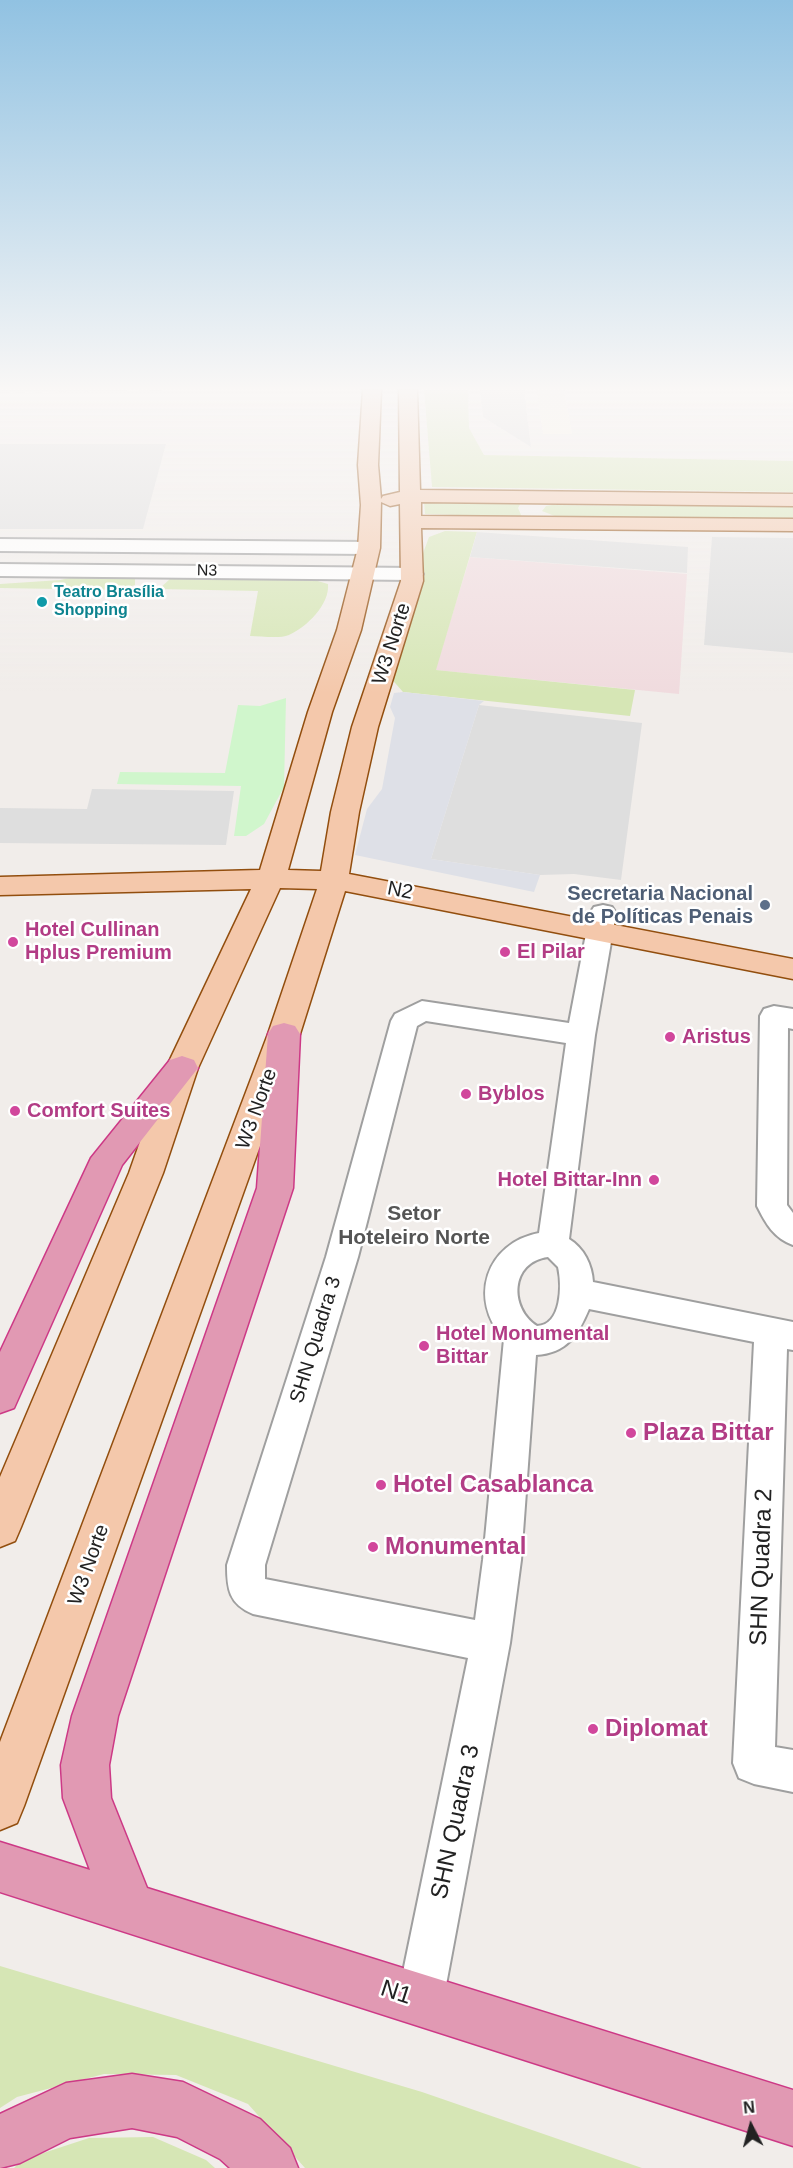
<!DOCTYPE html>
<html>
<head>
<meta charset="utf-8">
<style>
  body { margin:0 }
  #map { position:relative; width:793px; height:2168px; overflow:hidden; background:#f1edea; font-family:Helvetica,sans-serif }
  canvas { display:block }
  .north { position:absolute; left:721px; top:2096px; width:60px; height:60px; -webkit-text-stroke:4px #fff; paint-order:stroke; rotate:354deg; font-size:16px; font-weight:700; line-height:24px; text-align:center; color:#222 }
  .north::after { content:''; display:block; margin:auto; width:21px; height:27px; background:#222; clip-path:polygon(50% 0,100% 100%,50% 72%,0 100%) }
</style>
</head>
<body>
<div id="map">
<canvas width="793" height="2168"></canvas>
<div class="north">N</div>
</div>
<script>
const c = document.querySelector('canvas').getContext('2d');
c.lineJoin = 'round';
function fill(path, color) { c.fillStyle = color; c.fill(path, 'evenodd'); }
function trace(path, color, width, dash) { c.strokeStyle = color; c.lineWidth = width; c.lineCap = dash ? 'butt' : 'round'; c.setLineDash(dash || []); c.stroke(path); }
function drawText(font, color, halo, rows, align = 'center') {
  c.font = font + ' Helvetica,sans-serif'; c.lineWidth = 5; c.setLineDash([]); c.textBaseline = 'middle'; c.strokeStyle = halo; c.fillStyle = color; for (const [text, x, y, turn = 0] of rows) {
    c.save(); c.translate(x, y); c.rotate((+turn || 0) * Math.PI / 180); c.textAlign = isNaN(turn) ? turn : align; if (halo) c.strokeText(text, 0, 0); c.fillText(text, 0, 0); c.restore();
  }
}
fill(new Path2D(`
  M470,557l217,17 -8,120 -244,-24z`), '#f0dbde');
fill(new Path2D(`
  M537,390h27l8,44h-29z`), '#fdf9e7');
fill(new Path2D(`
  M424,390h44l1,38 15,27 309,6v31l-361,-5z
  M522,501l-4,7 4,9 -97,-3 -1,-12z
  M654,503l139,2v15l-236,-3 -15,-6 4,-5 6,-1 69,1z
  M445,531l32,1 -41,138 199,20 -5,26 -227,-24 -14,-16 30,-93 3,-27 7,-19z
  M88,574h37l10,4v7l-17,5 -118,-2v-4l60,-4z
  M304,577l24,7c2,20 -21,43 -39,51 -10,4 -28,1 -39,1l8,-45 -99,-2 12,-11z
  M0,1966l422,126 220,76h-337l-57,-64 -72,-29 -72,-1 -87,23 -17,11z
  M153,2137l53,23 9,8h-201l8,-8 67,-22z`), '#d6e6b5');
fill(new Path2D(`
  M286,698l-2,89 -20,37 -18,12h-12l7,-50 -124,-2 3,-12 105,1 13,-68 22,1z`), '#d0f6cc');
fill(new Path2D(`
  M0,390h164l-164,3z
  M480,390h44l7,57 -48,-30z
  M0,444h166l-23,85h-143z
  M477,532l211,15 -1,26 -217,-16z
  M712,537l81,1v115l-89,-8z
  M479,705l163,18 -21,157 -47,-6 -34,1 -109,-16z
  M92,789l142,2 -8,54 -226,-2v-35l87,1z`), '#dedede');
fill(new Path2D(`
  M403,692l81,9 -5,4 -48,154 109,16 -6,17 -179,-37 12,-46 15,-20 13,-71 -5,-11 4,-14z`), '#dee0e7');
const minor = new Path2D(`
  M0,539l369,3 9,6 -9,6 -369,-3z
  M0,564l413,4 10,6 -10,6 -413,-4z
  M603,905l9,2 4,6 -21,122 -26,204c15,9 23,26 24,43l200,40v28l-6,-1 -12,398 18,3v42l-39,-8 -15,-6 -6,-15 21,-421 -165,-33c-11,26 -22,44 -53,46l-15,205 -11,83 -67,358 -7,16 -16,7 -16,-7 -7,-16 71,-343 -215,-44c-24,-10 -26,-25 -26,-49l99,-308 65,-236 4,-7 27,-13 147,22 21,-110 4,-6zM426,1021l140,22 -27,190c-53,10 -71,66 -35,106l-21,221 -8,60 -210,-41v-14l93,-308 59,-231zM548,1257l10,10c4,18 4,58 -21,59 -28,-18 -27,-64 11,-69z
  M774,1006l19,3v20l-5,-1 -1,177 6,8v32c-19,-7 -27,-21 -36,-39l3,-190 4,-7z`);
const major = new Path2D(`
  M363,390h18l-3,75 3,34 2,-3 17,-4 -1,-102h18l3,100 373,4v12l-372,-4v14l372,3v12l-372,-3 2,53 -45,146 -19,85 -10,62 444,85v20l-448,-88 -45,143 -276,772 -7,17 -17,7v-88l268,-708 49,-145 -37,-1 -82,180 -35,105 -142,354 -6,14 -15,6v-70l129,-304 37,-105 85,-179 -251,6v-18l260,-7 48,-158 29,-82 21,-82 3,-43 -3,-40zM381,502l9,4 10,-2 1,77 -49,146 -21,85 -10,59 -33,-1 44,-158 29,-82 19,-82z`);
const highway = new Path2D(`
  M284,1023l11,3 5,8 -7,154 -175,528 -9,49 2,33 36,90 646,202v56l-793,-254v-50l90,28 -27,-72 -2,-33 11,-49 185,-528 11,-154 5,-8z
  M182,1056l12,4 4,8 -76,97 -108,243 -14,5v-61l91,-194 79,-98z
  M132,2074l51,8 77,37 30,29 8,20h-68l-10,-9 -43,-22 -45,-9 -62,10 -50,25 -20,5v-54l66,-31z`);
trace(minor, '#9f9f9f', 4);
trace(major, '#924e0e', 3);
trace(highway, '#cd3986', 3);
fill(minor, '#fff');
fill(major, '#f4c8ab');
fill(highway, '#e199b3');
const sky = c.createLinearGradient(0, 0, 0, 694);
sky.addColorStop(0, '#91c2e2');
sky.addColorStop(0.56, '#f9f7f6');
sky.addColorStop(1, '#f9f7f600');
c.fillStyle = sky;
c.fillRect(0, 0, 793, 694);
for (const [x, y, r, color] of [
  [42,602,6,"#0f9aa8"],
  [765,905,6,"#5c6f8a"],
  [13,942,6,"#d1479c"],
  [505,952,6,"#d1479c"],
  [670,1037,6,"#d1479c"],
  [466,1094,6,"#d1479c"],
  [15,1111,6,"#d1479c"],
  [654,1180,6,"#d1479c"],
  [424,1346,6,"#d1479c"],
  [631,1433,6,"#d1479c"],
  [381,1485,6,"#d1479c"],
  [373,1547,6,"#d1479c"],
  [593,1729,6,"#d1479c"]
]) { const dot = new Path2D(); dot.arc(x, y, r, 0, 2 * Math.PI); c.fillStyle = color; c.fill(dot); trace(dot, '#fff', 2); }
drawText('16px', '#222', '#fff', [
  ["N3",207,571,1]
]);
drawText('bold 16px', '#0d838f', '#fff', [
  ["Teatro Brasília",54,593],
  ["Shopping",54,611]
], 'left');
drawText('20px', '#222', '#fff', [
  ["W3 Norte",392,644,-72],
  ["N2",400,891,11],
  ["W3 Norte",257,1109,-70],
  ["SHN Quadra 3",316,1340,-73],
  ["W3 Norte",89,1565,-70]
]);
drawText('bold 20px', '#4e5e75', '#fff', [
  ["Secretaria Nacional",753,894],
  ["de Políticas Penais",753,917]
], 'right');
drawText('bold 20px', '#b23c85', '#fff', [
  ["Hotel Cullinan",25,930],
  ["Hplus Premium",25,953],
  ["El Pilar",517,952],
  ["Aristus",682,1037],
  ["Byblos",478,1094],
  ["Comfort Suites",27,1111],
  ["Hotel Bittar-Inn",642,1180,"right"],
  ["Hotel Monumental",436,1334],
  ["Bittar",436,1357]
], 'left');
drawText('bold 21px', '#555', '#fff', [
  ["Setor",414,1214],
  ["Hoteleiro Norte",414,1238]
]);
drawText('bold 24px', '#b23c85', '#fff', [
  ["Plaza Bittar",643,1433],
  ["Hotel Casablanca",393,1485],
  ["Monumental",385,1547],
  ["Diplomat",605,1729]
], 'left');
drawText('24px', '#222', '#fff', [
  ["SHN Quadra 2",762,1567,-88],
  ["SHN Quadra 3",456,1822,-78],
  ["N1",396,1993,18]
]);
</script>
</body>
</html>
